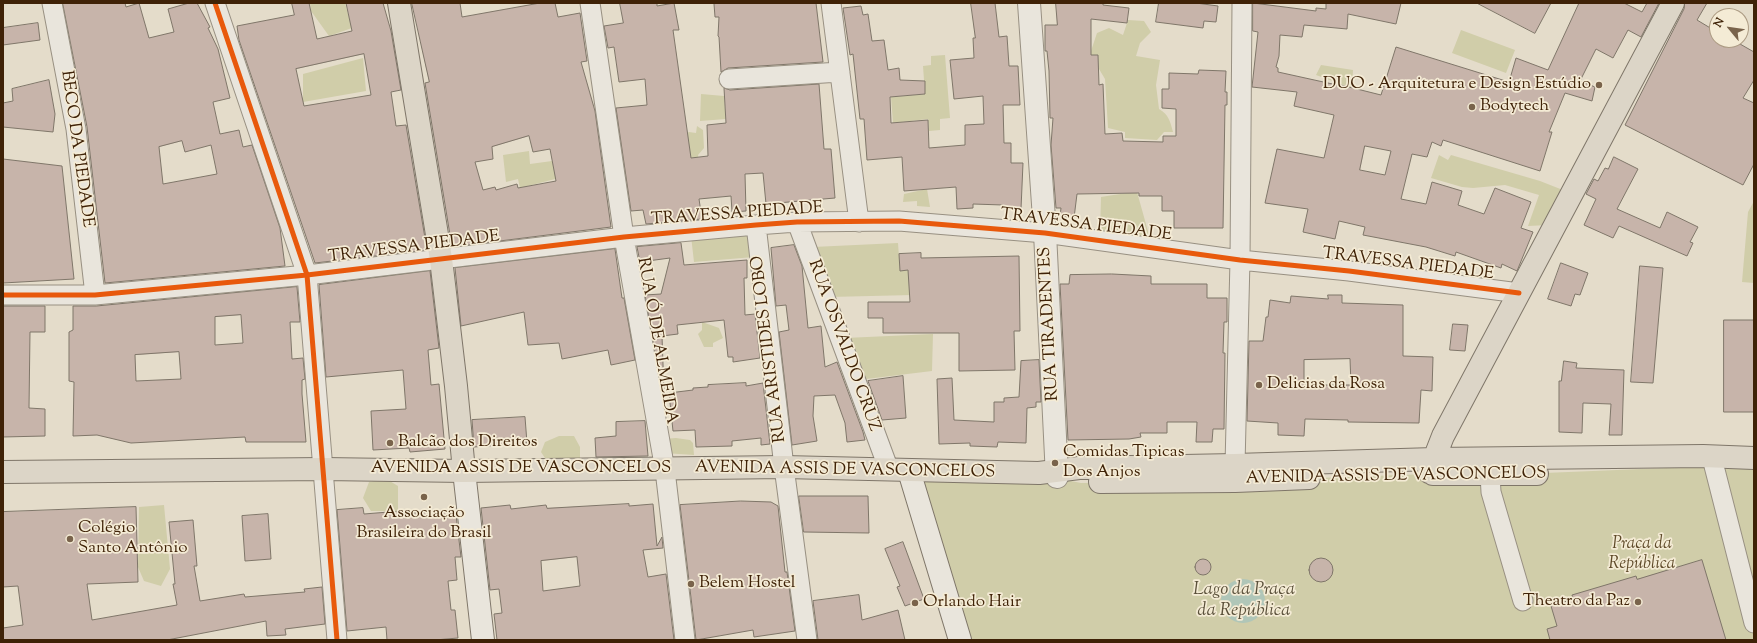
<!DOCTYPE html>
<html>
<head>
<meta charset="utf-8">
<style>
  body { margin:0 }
  #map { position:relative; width:1757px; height:643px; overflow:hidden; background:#e4dcca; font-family:"Sorts Mill Goudy",serif }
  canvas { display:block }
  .frame { position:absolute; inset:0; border:4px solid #3f2207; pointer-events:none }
  .north { position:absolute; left:1709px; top:8px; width:40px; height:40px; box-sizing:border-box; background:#f4ebd5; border:1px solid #ac9b83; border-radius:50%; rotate:299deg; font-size:11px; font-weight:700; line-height:16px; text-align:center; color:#3f2207 }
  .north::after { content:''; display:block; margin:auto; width:14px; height:18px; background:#79634b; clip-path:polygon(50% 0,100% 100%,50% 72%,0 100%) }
</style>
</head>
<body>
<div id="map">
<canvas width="1757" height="643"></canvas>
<div class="frame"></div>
<div class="north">N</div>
</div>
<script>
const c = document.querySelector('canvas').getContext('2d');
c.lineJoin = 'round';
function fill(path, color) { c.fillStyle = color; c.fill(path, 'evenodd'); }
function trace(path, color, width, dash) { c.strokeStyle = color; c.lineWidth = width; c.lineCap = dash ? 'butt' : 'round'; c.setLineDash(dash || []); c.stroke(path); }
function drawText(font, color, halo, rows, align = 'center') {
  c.font = font + ' "Sorts Mill Goudy",serif'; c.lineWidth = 3.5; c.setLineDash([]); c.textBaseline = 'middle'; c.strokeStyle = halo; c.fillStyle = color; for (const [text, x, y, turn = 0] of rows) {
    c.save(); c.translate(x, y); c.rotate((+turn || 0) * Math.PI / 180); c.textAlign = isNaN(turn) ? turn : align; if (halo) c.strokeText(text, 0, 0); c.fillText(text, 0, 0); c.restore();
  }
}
fill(new Path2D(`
  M310,3h35l7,25 -23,8 -18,-25z
  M1128,20l16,1 7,11 -11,11 -4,13 24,4 -4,25 3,24c10,6 11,12 14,23h-9l-7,8 -32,-2v-6l-17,-4 -3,-49 -15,-25 7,-21 12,-5 14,7z
  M1461,30l54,20 -9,23 -54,-20z
  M945,55l5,63 -10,1v11l-11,1 -1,-12 -35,4 -2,-26 34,-3 -2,-28 8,-1v-9z
  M363,58l3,33 -63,11v-28z
  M1321,65l32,5 -1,18 -36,-13z
  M701,94l23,2 2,23 -26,2z
  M697,126l6,4 1,18 -6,7 1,7 -12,-3 -8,-21 10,-6 7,1z
  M529,151l1,13 22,-3 7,17 -39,10 -2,-9 -12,3 -3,-27z
  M1439,155l9,5 3,-5 89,26 28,11 -20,33 -20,1 11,-31 -34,-10 -32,3 -11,-1 -31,-9z
  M927,189l3,18 -13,-1v-5l-14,1 1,-8z
  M1137,192l14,50 -51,-8 1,-37c13,-2 23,-4 36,-5z
  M1754,201v82l-12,-1 6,-70z
  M751,230l3,27 -60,5 -3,-26z
  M898,243l2,28 9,-1 4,25 -84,2 -16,-50z
  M702,322l17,6 4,10 -10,5v4h-9l-6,-13 4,-4z
  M933,334l-1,37 -74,9 -13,-42z
  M559,436h15l6,11v19l-29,1 -10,-15 4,-10z
  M676,438l14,2 3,3 1,12 -30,-2 -1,-14z
  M1714,466l40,1v173h-786l-59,-169 157,9 15,3 154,-2 193,-7h92z
  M378,480h10l10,6v25h-27l-8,-13 6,-16z
  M164,505l6,64 -9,17 -17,-5 -6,-14 1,-60z`), '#d0cda9');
fill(new Path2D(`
  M1221 601a22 22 0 1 1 44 0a22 22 0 1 1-44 0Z`), '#b0c6b8');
const building = new Path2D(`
  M63,3h62l1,4 13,-4 10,35 25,-6 -6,-23 21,-6h8l13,24 -2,1 10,21 12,49 -17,4 7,32 19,-4 4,17 9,-2 28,83 5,38 -180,17 -18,-156zM182,141l3,11 26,-7 6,29 -54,10 -4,-37z
  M292,3h17l8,36 35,-8 -6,-28h37l8,28 10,59 -10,2 5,34 10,-1 21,125 -112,13 -76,-223 -2,-14 57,-11zM364,54l7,41 -67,11 -8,-37z
  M412,3h48l2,14 78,-14h15l3,14 22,-4 7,48 -6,1 14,49 16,116 -159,20 -27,-164 4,-1zM529,136l4,16 17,-3 6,32 -38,7 -1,-4 -21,6 -1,-3 -12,3 -8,-28 18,-3 -1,-12z
  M620,3h37v3l17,-3 5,27h-6l18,128 17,-2 -1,-31 19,-2 -2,-35 6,2 89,-6 5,65h7l4,49 -69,6 -3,-31 -18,1 1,37 -14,1 -1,-16 -32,3 3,20 -56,5 -3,-14 -12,1 -15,-103 31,-3 -2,-26 -26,3 -5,-35 -6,1 -4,-22 19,-3z
  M730,3h86l7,59 -95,6 -7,4 -2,-35 -1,-1 1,-19h-4l-1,-13z
  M971,3h24l4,34 8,-1 2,30h9l2,39h-17l1,38h7v20h12l-2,46 -18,-1v-3l-30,-1v4l-16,1 -1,-22 -52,4 -2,-34 -35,3 -3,-41h-4l-7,-65 -3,1 -7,-47 18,-2 2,9 5,-1 4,27 12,-1 4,30 11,-2 1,12 25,1v13l-35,3 1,26 37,-3 1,28 36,-3v-20l19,-1 -1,-28 -29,3 -4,-39 24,-2 -1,-20h2z
  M1056,3h47v2l26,3 -2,15 -36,-4v36h7l1,30 4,-1 2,50 17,-1 1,8 40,1v-6h13v-27l-14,-1v-19h7v-16l29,1 1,-4 27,1 -1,21h2v13h-2l-2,123h-49v-17h-12v-15h-23v-3l-62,1 -3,24 -14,-2 1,-8h-5l-5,-63 2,-27h-3l-1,-47 -2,-20h-2v-26h12z
  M1159,3h37l22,3 -2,16 -12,-1 -1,7 -47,-6z
  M1253,3l63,8v-3l10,1v-6h75l-5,21 -48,-10 -1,15 -43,-4 -2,12 -22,-2 -1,21 -3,11 2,1v4l59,13v-1l44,11 15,-48 113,35 7,-24 32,12 31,-67h45l18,9 5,-9h12l-18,34 -13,-7 -15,28 -17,-9 -16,32 15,6 -3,14 -27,-8 -16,39h3l-12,39 -97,-31 -2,6 -9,-4 -5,15 -15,-3 -11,45 25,5 6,-22 30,9 -4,14 26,9 11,-26 36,14 -10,26 12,4 -16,39 -15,-7 -1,4 -45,-16 -1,4 -29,-9 -63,-12 2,-8 -26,-6 -4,18 -32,-7 5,-23 -43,-6 12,-54 47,9 10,-43 -40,-9 3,-14 -45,-5 6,-55 -5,-1zM1365,146l26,5 -6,24 -25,-5z
  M1477,3h74l-16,30z
  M1685,3h22l-10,17 20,12v8h16l21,12v28l-11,18 11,5v61l-11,21 -118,-60 59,-116z
  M38,23l2,17 -37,5v-17z
  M49,80l6,34 -2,18 -50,-5v-24l10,-2 -1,-12z
  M1614,157l24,12 -21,40 43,19 7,-16 31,15 -8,15 3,1 -6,13 -68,-30 -6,12 -29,-13 12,-26 -10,-5 8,-15 4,2 7,-13 3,1z
  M3,159l59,7 12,113 -71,4z
  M681,243l3,22 63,-5v18h-3l1,37 10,-1 5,44 -27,4v-5h-5l-4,-37 -47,5 1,9 -16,2 2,56h-2l-17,-97 16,-1 9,-36 -30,4 -3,-15z
  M794,245l8,21 6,62 13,-2 4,41 12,-5 26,70 2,8 -18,2 -2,-19 -10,-28 -21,1 -1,20 4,25 -25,4 -13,-113 10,-2 -3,-25 -10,1 -5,-58z
  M615,249l7,49h2l11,62 -24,5 -3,-15 -46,9 -3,-16 -31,2 -4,-33 -63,14 -6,-58z
  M921,253v5l98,-2 1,75h-6l1,39 -56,1v-38h-76v-15h-15v-16h42l-2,-32 -8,1 -1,-17z
  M1561,263l27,10 -8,22 -5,-1 -4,12 -23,-7z
  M1640,266l23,2 -10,115 -22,-1z
  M430,271l9,77 -11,2 3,35 8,-1 6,65 -35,3 -1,-4 -36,2 -2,-39 35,-2 -3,-39 -77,7 -7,-92z
  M1112,274l39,2v8h56v14h20v24h-3l-1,31h2l-1,76h-11l-1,13h-16l1,-20h-30v11h-27l1,4 -12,2 -61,1 -8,-156h9l1,-9z
  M297,287l3,35h-10l2,37 11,-1 2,21 -3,1v14l4,48h-60l-1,-5 -114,6 -34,-8 -24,1 1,-54 -5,-1v-49l4,-2v-24h23zM241,315l2,28 -28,2v-28zM179,352l2,27 -45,2 -1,-26z
  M1328,295h14v8l61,2v51l30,1 -1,34 -11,-1 -2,33 -71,-1v-2l-43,-1 -1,17 -26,-1v-12l-31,-2 2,-80h14l3,-24h2l2,-17 20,3 1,-7 37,3zM1350,359l1,26h-47v-25z
  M3,306h42v26h-15l-1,76 16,1v27l-42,1z
  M1724,320h30v92h-30z
  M1453,324l15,1 -3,26 -15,-1z
  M1039,360l2,42h-5v5l-9,1 -1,35 -28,-1 -1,5 -27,-1v-3l-31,1 -2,-65 15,-1 2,42 40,2v-20h10v-4l15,-1 2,-36z
  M1564,361l13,2 -1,5 48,2 -2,65h-13l2,-31 -28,-1 -1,30 -23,-1v-51h2z
  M903,376l3,42 -24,2 -14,-39z
  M746,383v3l17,-3 7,61 -9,1v-7l-29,3v5l-36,1 -1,-17 -22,1 -4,-38 24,-3v-2l15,-1v-2z
  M525,417l2,26 -53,4 -2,-27z
  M645,421l3,35 -52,1 -1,-19 21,-2v-14z
  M799,496h69l1,37 -65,-1z
  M741,501l30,1 7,4 7,66h2l8,59 -41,6 -1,-7 -57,10 -16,-135z
  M629,504v2l24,-2 4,42 5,-9 1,11 -20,2 5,27 18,-3 8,66h-177l-3,-26 8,-1 -3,-24 -9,1 -9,-82 29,-3 1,4 35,-4 1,3zM577,557l3,29 -37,5 -2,-30z
  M136,507l2,75 -51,2 5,36 85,-15 -4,-21h2l-6,-62 24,-2 4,46h-3l6,35 44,-7 1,3 60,-5 -1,-3 18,-2 3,37 -40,5 1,6 -19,1 -1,-15 -99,19h-164v-12l20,-3 -5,-39 -15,1v-75z
  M363,508l1,6 37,-3v3l46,-4 9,5 5,42h-6l2,23 -9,1 3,29h4l3,28 -23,2h-48l-1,-13 -39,4 -10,-121z
  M268,514l3,45 -26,2 -3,-45z
  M903,542l21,57 -19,7 -8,-19 3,-1 -15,-37z
  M1309 570a12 12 0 1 1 24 0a12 12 0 1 1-24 0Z
  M1195 567a8 8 0 1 1 16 0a8 8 0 1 1-16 0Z
  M1702,560l24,80h-176l-3,-11 10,-3 -6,-20 22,-7 -1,-4 64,-19 1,3z
  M859,595l3,25 36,-10 7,30h-87l-5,-39z`);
fill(building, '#c7b4aa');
trace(building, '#7f7669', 1);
const minor = new Path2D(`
  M52,3l24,126 19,166
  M215,3l92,272 30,365
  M590,3l34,234 41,233 20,170
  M831,3l28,219
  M729,79l111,-7
  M797,222l92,248
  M756,225l28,242 23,173
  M3,295h92l212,-20 317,-38 132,-12 41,-3 102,-1 146,12 195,27 109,11 170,22
  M1235,465l5,-205 2,-257
  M1714,466l40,157
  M1490,474l1,18 32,109`);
const tertiary = new Path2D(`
  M1029,3l16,230 12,244`);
const secondary = new Path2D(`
  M464,471l19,169
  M909,471l51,169`);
const primary = new Path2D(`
  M399,3l42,256 15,127 8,85
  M3,472l321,-3 140,2 320,-4 255,6 40,-5 156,-3 199,-6 269,-3 51,2
  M1429,472l14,-36 230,-433
  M1433,474h104
  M1100,482l135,-1 74,-3`);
trace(minor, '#989082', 21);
trace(tertiary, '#989082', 24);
trace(secondary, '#7f7669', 24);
trace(primary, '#7f7669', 24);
trace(minor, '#e9e5dc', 19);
trace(tertiary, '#e9e5dc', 22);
trace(secondary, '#e9e5dc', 22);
trace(primary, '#dcd5c7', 22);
trace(new Path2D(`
  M215,3l92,272 30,365
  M3,295h92l212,-20 317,-38 132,-12 41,-3 102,-1 146,12 195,27 109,11 170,22`), '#e8590c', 5);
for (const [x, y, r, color] of [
  [1599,85,4,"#79634b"],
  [1472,107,4,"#79634b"],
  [1259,385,4,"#79634b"],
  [390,443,4,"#79634b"],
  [1055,463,4,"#79634b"],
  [424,497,4,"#79634b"],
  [70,539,4,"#79634b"],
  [691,584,4,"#79634b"],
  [1638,602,4,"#79634b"],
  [915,603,4,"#79634b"]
]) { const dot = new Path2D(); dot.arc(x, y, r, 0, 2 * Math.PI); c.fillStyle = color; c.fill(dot); trace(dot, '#f4ebd5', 1.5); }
drawText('17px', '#3f2207', '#f4ebd5', [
  ["DUO - Arquitetura e Design Estúdio",1591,85,"right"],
  ["Bodytech",1480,107],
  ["Delicias da Rosa",1267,385],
  ["Balcão dos Direitos",398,443],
  ["Comidas Tipicas",1063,453],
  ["Dos Anjos",1063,473],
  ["Associação",424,514,"center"],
  ["Brasileira do Brasil",424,534,"center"],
  ["Colégio",78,529],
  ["Santo Antônio",78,549],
  ["Belem Hostel",699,584],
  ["Theatro da Paz",1630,602,"right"],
  ["Orlando Hair",923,603]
], 'left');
drawText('17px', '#3f2207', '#f4ebd5', [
  ["BECO DA PIEDADE",76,149,82],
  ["TRAVESSA PIEDADE",737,215,-4],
  ["TRAVESSA PIEDADE",1086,226,7],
  ["TRAVESSA PIEDADE",414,248,-7],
  ["TRAVESSA PIEDADE",1408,265,7],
  ["RUA TIRADENTES",1050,324,-93],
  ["RUA Ó DE ALMEIDA",656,341,80],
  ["RUA OSVALDO CRUZ",843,346,70],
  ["RUA ARISTIDES LOBO",770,349,-97],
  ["AVENIDA ASSIS DE VASCONCELOS",521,469],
  ["AVENIDA ASSIS DE VASCONCELOS",845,471,1],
  ["AVENIDA ASSIS DE VASCONCELOS",1396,477,-1]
]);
drawText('italic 17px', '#5f4a29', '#f4ebd5', [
  ["Praça da",1642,545],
  ["República",1642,565]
]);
drawText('italic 18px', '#5a503a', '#f4ebd5', [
  ["Lago da Praça",1244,591],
  ["da República",1244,612]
]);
</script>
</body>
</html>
